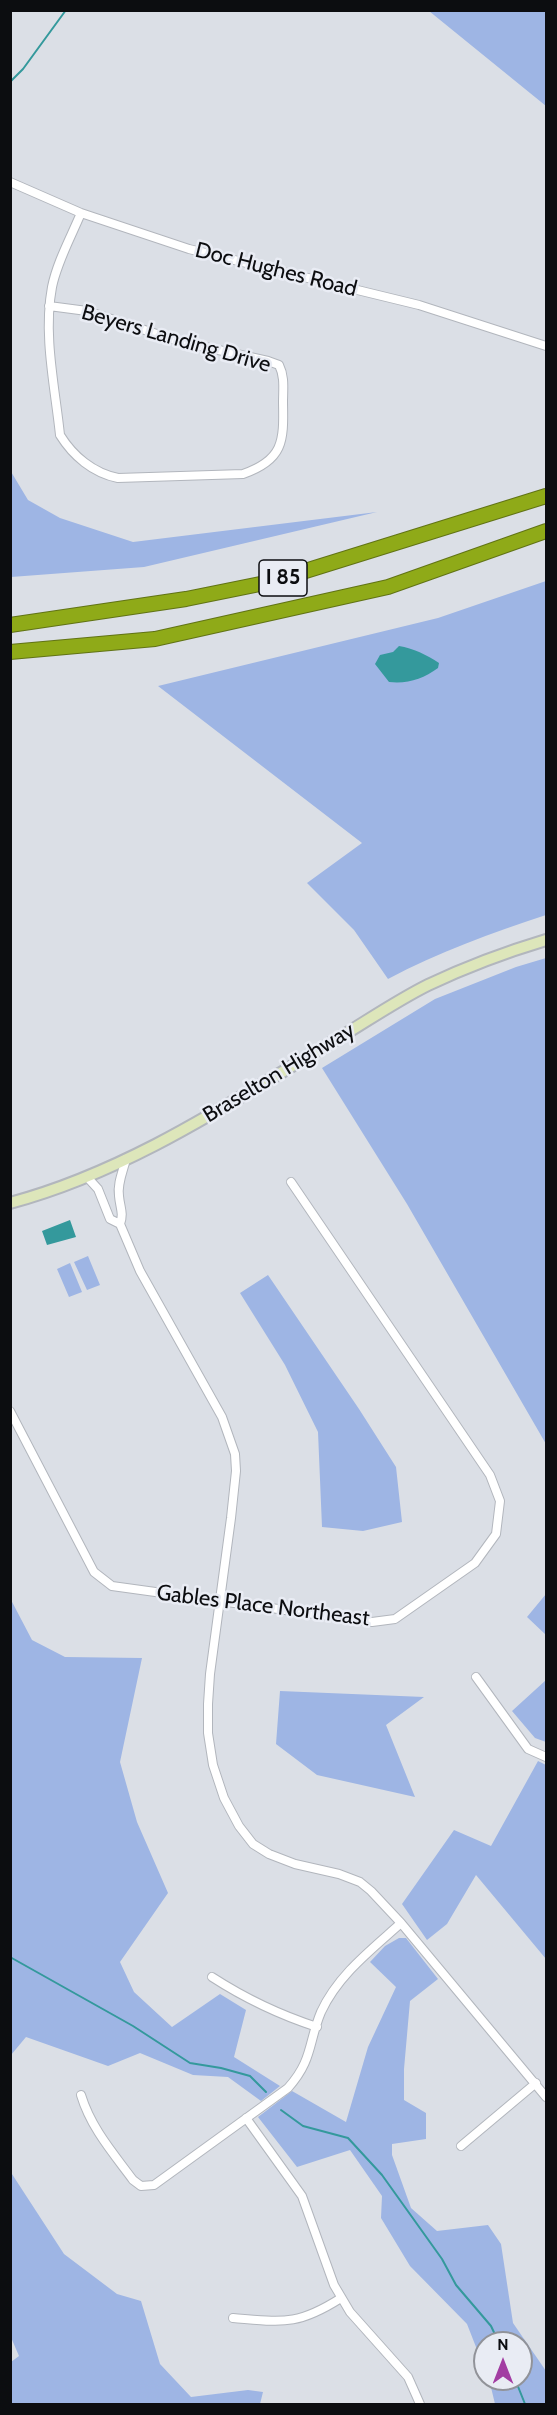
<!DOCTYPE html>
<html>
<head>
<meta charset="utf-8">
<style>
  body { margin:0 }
  #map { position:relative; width:557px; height:2415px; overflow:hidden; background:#dbdfe6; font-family:Cabin,sans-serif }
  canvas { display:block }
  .frame { position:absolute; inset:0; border:12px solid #0c0d10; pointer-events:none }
  .north { position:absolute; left:473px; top:2331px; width:60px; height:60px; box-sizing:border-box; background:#e9ecf4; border:2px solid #919399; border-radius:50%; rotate:0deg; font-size:16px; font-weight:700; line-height:24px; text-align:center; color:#0c0d10 }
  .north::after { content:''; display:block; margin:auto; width:21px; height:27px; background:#a23da2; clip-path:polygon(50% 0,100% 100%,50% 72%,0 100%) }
</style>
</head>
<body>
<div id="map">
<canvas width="557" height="2415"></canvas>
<div class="frame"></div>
<div class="north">N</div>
</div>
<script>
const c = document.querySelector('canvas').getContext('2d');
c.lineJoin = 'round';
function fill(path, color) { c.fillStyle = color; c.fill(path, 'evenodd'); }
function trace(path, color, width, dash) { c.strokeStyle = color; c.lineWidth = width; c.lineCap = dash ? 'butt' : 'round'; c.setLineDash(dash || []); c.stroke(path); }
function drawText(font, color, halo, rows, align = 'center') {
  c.font = font + ' Cabin,sans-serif'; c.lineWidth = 5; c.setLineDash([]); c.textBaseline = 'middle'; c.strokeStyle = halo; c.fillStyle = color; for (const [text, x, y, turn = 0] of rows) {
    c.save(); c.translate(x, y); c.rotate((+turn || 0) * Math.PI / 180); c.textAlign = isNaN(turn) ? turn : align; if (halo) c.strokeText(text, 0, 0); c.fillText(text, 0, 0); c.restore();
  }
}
fill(new Path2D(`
  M429,11h117v95z
  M10,470l18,30 32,18 73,24 244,-30 -233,55 -133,10z
  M546,581v334c-54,18 -108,37 -158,64l-34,-49 -47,-47 55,-40 -204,-157 280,-68z
  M546,958v486l-139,-240 -85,-136 113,-69 81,-32z
  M88,1256l12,29 -13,5 -13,-28z
  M70,1263l12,29 -13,5 -12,-28z
  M268,1275l91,134 37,58 6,55 -39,9 -41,-4 -4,-95 -33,-67 -45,-72z
  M546,1594v41l-19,-18z
  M10,1598l22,42 33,17 77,1 -22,104 17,60 31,71 -48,69 14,30 38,35 48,-33 26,16 -12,47 46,29 -19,15 -33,-24 -35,-2 -53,-22 -32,13 -82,-29 -15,18z
  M546,1680v62l-11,-4 -23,-27z
  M280,1691l144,6 -38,28 29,72 -98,-22 -41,-31z
  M538,1761l8,4v194l-70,-84 -29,49 -20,16 -25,-36 52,-74 37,16z
  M399,1938h7l32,41 -28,22 -6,68v31l22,13v26l-34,5v11l19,53 26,23 51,-6 13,19 12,79 33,48v33h-51l-6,-25h32v-36h-36v27l-18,-46 -57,-58 -29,-48 1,-22 -32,-46 -53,17 -39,-50 34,-26 54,31 22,-75 28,-60 -26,-25 15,-16z
  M10,2171l54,83 53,40 24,7 19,63 31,33 57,-7 15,2 -3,12h-249v-42l8,-6 -9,-21z`), '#9eb5e4');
fill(new Path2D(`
  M399,646c14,2 28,9 40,17l-1,5c-15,11 -30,16 -49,14l-14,-18 5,-9 13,-3z
  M70,1220l6,17 -29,8 -5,-14z`), '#34999c');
trace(new Path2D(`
  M10,82l13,-13 43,-59
  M10,1957l123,69 57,37 31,5 29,8 16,16
  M281,2110l22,16 45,12 34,37 60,84 14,26 35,41 8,17
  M515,2379l10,25`), '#34999c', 2);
const minor = new Path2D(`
  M10,182l71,31 108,36 230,56 127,41
  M49,306l38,5 91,30 90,20 11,4c6,12 4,24 4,38 1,39 0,57 -40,71l-125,4c-25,-5 -45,-22 -58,-43 -5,-48 -17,-100 -8,-148 5,-25 19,-50 29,-74
  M87,1177l11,12 12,30 10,5 20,47 82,146 13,37 1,17 -5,47 -21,156 -2,30v29l5,32 11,33 15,28 14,18 16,10 26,10 44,10 21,8 11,9 30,32 145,174
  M120,1224c4,-11 0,-16 -1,-28 -2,-12 4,-25 7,-37
  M10,1411l84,161 18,14 260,36 23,-3 80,-56 21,-29 4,-33 -10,-26 -199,-293
  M476,1677l52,72 18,8
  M212,1977c34,22 65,37 105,50
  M81,2095c10,33 32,58 52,85l8,6 13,-1 134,-97c25,-28 20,-45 33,-76 17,-37 50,-62 80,-89
  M246,2118l56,78 32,89 16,27 58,65 12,27
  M461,2146l75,-63
  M233,2318c50,4 64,8 108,-20`);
const secondary = new Path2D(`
  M10,1203c120,-32 226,-104 332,-167 28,-17 56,-36 86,-51 38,-18 78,-33 118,-45`);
const motorway = new Path2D(`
  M10,625l176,-26 84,-17 276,-86
  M10,652l145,-13 233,-52 158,-56`);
trace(minor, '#b2b6bd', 10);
trace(secondary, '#b2b6bd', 14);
trace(motorway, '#617315', 16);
trace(minor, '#fff', 8);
trace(secondary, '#dde6ba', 10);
trace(motorway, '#8faa18', 14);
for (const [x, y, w] of [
  [283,578,48]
]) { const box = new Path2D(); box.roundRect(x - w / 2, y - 18, w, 36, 4.5); c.fillStyle = '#e9ecf4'; c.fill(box); trace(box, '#0c0d10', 1.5); }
drawText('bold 21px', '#0c0d10', null, [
  ["I 85",283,578]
]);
drawText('22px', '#0c0d10', '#e9ecf4', [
  ["Doc Hughes Road",276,270,14],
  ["Beyers Landing Drive",176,339,16],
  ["Braselton Highway",279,1073,-31],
  ["Gables Place Northeast",263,1606,7]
]);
</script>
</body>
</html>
